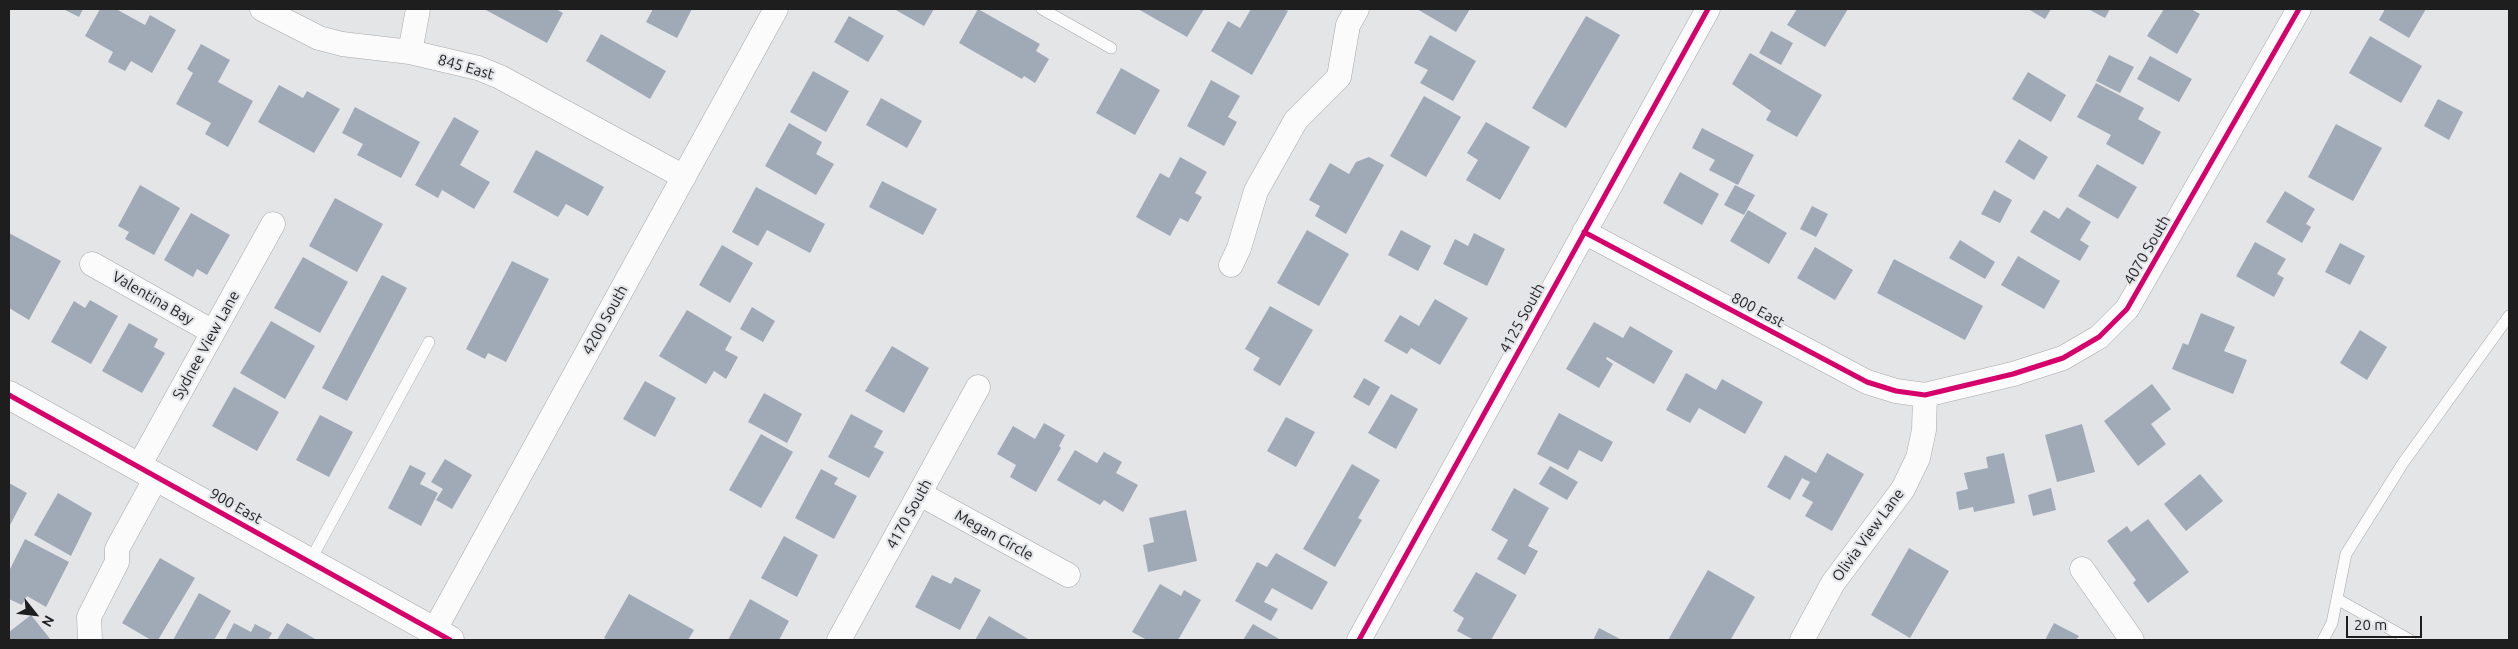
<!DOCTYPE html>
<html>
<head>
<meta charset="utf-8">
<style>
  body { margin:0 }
  #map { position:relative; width:2518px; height:649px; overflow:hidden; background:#e4e5e7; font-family:Ubuntu,sans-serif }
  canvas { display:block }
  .frame { position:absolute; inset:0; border:10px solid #1e1e1f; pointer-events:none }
  .north { position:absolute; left:10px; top:589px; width:50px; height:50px; -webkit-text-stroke:4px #e3e5e8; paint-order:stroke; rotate:119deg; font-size:14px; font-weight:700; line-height:20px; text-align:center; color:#1e1e1f }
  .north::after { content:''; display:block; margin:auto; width:18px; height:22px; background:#1e1e1f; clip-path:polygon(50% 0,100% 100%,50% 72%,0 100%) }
  .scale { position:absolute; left:2346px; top:616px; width:76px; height:22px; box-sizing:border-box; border:2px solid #1e1e1f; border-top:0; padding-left:6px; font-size:15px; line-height:18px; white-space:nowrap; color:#1e1e1f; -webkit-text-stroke:4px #e3e5e8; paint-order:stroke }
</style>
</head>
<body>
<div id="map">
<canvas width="2518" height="649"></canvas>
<div class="frame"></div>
<div class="north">N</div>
<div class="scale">20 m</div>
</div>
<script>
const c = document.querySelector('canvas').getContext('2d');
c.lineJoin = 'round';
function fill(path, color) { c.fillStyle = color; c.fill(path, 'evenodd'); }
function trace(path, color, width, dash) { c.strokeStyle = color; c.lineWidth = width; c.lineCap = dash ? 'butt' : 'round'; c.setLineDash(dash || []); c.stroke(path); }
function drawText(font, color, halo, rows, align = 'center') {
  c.font = font + ' Ubuntu,sans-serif'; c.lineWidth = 4.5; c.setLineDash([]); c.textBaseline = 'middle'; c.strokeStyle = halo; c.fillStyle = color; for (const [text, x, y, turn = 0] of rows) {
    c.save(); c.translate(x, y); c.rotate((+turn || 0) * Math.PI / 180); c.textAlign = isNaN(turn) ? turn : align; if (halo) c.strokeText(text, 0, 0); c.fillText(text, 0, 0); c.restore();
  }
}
fill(new Path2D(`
  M63,9h20l-4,8z
  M100,9h16l29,16 5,-10 26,15 -24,43 -21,-12 -6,10 -17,-9 5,-10 -28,-16z
  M484,9h72l7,4 -16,30z
  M653,9h39l-15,29 -31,-16z
  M894,9h40l-10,17z
  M978,9l62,35 -4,7 13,8 -14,24 -11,-7 -2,3 -63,-36z
  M1138,9h66l-17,28z
  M1251,9h33l4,2 -36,64 -41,-24 17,-30 12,7z
  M1417,9h53l-14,23z
  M1797,9h51l-23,38 -38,-22z
  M2028,9h23l-6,10z
  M2088,9h22l-5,9z
  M2164,9h27l9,5 -23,40 -30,-18z
  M2385,9h41l-17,29 -30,-18z
  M849,16l35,20 -16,26 -34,-20z
  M1586,16l34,19 -54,93 -34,-20z
  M1771,31l22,12 -12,22 -22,-12z
  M601,34l65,37 -16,28 -64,-38z
  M1430,35l46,26 -23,40 -33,-18 8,-13 -14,-7z
  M2370,36l52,30 -21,37 -52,-30z
  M201,44l29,16 -12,22 35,19 -25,46 -23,-13 6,-11 -35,-19 17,-31 -6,-4z
  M1750,53l72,42 -25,42 -31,-17 5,-9 -39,-27z
  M2109,55l25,12 -14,26 -24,-12z
  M2150,56l42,23 -13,23 -42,-23z
  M1121,68l39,22 -25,45 -39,-22z
  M813,71l36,20 -23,41 -36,-20z
  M2028,72l38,23 -15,27 -39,-23z
  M1211,80l29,16 -12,21 9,5 -13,24 -37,-20z
  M2096,83l48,25 -6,11 23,13 -18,33 -37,-21 5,-9 -34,-18z
  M279,85l24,13 4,-7 33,18 -26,44 -56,-31z
  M1424,96l37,21 -35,60 -36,-21z
  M881,98l41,23 -15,27 -41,-23z
  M2438,99l25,13 -14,28 -25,-14z
  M355,107l65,35 -19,36 -44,-23 6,-11 -21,-11z
  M454,117l25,14 -19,34 30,17 -16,27 -32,-19 -4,8 -23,-13z
  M1486,122l44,25 -30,53 -34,-20 12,-20 -11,-7z
  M789,123l33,19 -6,12 18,10 -18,31 -51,-29z
  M2336,124l46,24 -29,53 -45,-24z
  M1702,128l52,27 -16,30 -29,-15 6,-10 -23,-12z
  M2019,139l29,18 -14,23 -29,-18z
  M536,150l68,37 -16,29 -22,-12 -8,13 -45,-25z
  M1180,157l27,15 -12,21 7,4 -14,25 -8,-4 -10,18 -34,-19 24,-44 9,5z
  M1369,157l15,8 -38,69 -31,-18 5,-10 -11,-6 21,-37 19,11 7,-12z
  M2097,164l40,23 -19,32 -40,-23z
  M1680,172l39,22 -17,31 -39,-22z
  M882,181l55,28 -14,26 -54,-28z
  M140,185l40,23 -26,47 -29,-16 4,-7 -11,-6z
  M1735,185l20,10 -11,20 -20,-10z
  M756,187l69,37 -15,29 -43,-23 -9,16 -26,-14z
  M1994,190l18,10 -12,23 -19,-9z
  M2285,191l30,18 -9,15 5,3 -9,16 -36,-21z
  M335,198l48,26 -26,48 -48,-26z
  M1812,206l16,8 -12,23 -16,-8z
  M2067,207l24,15 -11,18 9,6 -9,15 -50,-29 14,-22 15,9z
  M1748,210l39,23 -18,31 -39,-23z
  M191,213l39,22 -23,40 -10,-6 -4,8 -29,-17z
  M1307,230l42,24 -30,52 -42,-23z
  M1401,230l30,16 -13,25 -30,-16z
  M9,233l52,28 -32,59 -20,-12z
  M1474,233l31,16 -18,37 -44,-22 12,-25 13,7z
  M1960,240l35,22 -10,17 -36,-21z
  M2255,242l31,17 -9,15 7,4 -10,19 -38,-21z
  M2340,243l25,13 -15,29 -25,-13z
  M722,245l31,18 -23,40 -31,-18z
  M1815,247l38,23 -18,30 -38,-22z
  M2018,256l42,25 -16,28 -43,-24z
  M303,257l45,25 -28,51 -46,-25z
  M1894,259l89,47 -18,34 -88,-47z
  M512,261l37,18 -43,83 -18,-9 -3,6 -19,-10z
  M382,275l25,13 -60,113 -25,-13z
  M1435,299l33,19 -28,47 -29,-17 -4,6 -23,-13 16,-26 19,11z
  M90,300l28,16 -27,48 -40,-22 23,-41 11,7z
  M1270,306l43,24 -33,56 -27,-16 7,-12 -15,-9z
  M752,307l23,14 -12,21 -23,-13z
  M687,310l45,27 -7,13 13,7 -12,22 -12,-8 -8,13 -47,-28z
  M2201,313l34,14 -11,24 23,9 -14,34 -61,-25 11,-26 5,2z
  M271,321l44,25 -30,53 -45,-26z
  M1594,322l29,16 7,-12 43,25 -19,33 -47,-27 -1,2 7,5 -14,24 -33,-19z
  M129,323l29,16 -4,8 11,6 -23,40 -40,-22z
  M2360,330l27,17 -20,33 -27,-17z
  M892,346l37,22 -25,45 -39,-22z
  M1686,373l30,17 6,-11 41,23 -18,32 -46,-26 -9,15 -24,-13z
  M1364,378l16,9 -11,19 -16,-9z
  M645,381l31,17 -21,39 -32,-18z
  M2152,384l19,25 -20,15 15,20 -28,22 -34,-45z
  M234,387l45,25 -22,39 -45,-25z
  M764,393l38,21 -15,29 -39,-21z
  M1391,394l27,15 -22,40 -28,-16z
  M1559,413l54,29 -11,20 -23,-12 -11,20 -31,-16z
  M851,414l32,17 -9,16 10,5 -15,26 -41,-21z
  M320,415l33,17 -24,45 -33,-17z
  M1286,417l29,15 -19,35 -29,-16z
  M1044,423l21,12 -6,11 2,2 -25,44 -26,-15 6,-12 -19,-11 16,-28 22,13z
  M2082,424l13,48 -38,10 -12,-47z
  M761,434l32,18 -32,56 -32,-18z
  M1075,450l22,13 7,-11 18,10 -6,11 22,12 -15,27 -19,-12 -4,5 -43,-25z
  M1827,453l37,21 -32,57 -27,-15 8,-14 -11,-6 8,-14 -8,-4 -12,22 -23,-13 18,-32 31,18z
  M2004,453l11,50 -41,9 -1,-5 -14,3 -3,-18 12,-3 -4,-16 24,-5 -2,-11z
  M445,459l27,16 -20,34 -16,-9 7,-11 -12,-7z
  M1352,464l28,16 -22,38 4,2 -27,47 -32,-18z
  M410,465l16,8 -6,11 18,9 -17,33 -33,-18z
  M1550,466l28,16 -11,18 -28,-16z
  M821,469l17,9 -4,6 23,12 -23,43 -39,-21z
  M2200,474l23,27 -37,30 -22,-27z
  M9,483l18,10 -18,34z
  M1514,488l35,20 -21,38 10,5 -13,24 -28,-16 11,-19 -17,-10z
  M2051,488l5,22 -23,6 -5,-21z
  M58,493l34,20 -21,43 -37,-21z
  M1186,510l11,51 -49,11 -5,-27 11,-3 -5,-24z
  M2148,519l41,53 -41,31 -15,-20 3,-3 -29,-39 20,-15 4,6z
  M784,536l34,19 -21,42 -36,-19z
  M25,539l44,23 -23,45 -19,-11 -5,9 -13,-6v-28z
  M1909,548l40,23 -39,67 -39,-23z
  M1276,553l52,29 -16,28 -40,-22 -8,14 14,7 -7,12 -36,-20 22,-39 10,5z
  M160,558l35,20 -37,62h-7l-29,-17z
  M1708,570l47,27 -24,42 -63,1z
  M1476,572l41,23 -26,45h-17l-17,-9 7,-13 -11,-7z
  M932,575l19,9 4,-7 26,13 -21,40 -45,-23z
  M1160,584l21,12 3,-6 17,10 -23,40h-31l-15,-8z
  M199,593l32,18 -17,29h-41z
  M629,594l65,36 -6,10h-80l-4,-2z
  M750,599l39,22 -10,19h-51z
  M31,615l20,25h-42v-8z
  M989,616l41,24h-55z
  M234,623l17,9 4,-8 17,9 -4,7h-43z
  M287,623l30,17h-40z
  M2054,623l25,13 -3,4h-31z
  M1253,624l28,16h-38z
  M1599,628l23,12h-29z`), '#a0aab7');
const lane = new Path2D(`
  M1042,9l69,39
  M310,561l119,-219
  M2337,599l73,41
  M2323,640l9,-17 14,-69 57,-91 106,-147`);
const street = new Path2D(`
  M262,9l57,29 23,6 68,8 68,16 22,9 184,100
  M410,52l8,-43
  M1584,232l283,150 29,9 29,4 88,-21 50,-16 36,-21 28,-28 172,-300
  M92,264l121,68
  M1231,265l8,-17 17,-57 40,-71 43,-43 9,-52 9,-16
  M139,466l134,-242
  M920,494l148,81
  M2082,569l50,71
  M434,631l342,-622
  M90,640l-1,-23 28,-55v-13l40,-73
  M839,640l139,-253
  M1359,640l349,-631
  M1802,640l31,-57 70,-94 15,-31 6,-28 1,-35`);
const secondary = new Path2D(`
  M9,395l441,245`);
trace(lane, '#a7a7a9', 12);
trace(street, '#a7a7a9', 25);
trace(secondary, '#a7a7a9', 29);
trace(lane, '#fbfbfb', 11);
trace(street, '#fbfbfb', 24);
trace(secondary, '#fbfbfb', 28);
trace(new Path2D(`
  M1584,232l283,150 29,9 29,4 88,-21 50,-16 36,-21 28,-28 172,-300
  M9,395l441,245
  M1359,640l349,-631`), '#d6006c', 5);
drawText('15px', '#1e1e1f', '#e3e5e8', [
  ["845 East",466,67,16],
  ["4070 South",2147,250,-60],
  ["Valentina Bay",153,298,30],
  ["800 East",1758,310,28],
  ["4125 South",1522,318,-61],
  ["4200 South",605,320,-61],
  ["Sydnee View Lane",206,345,-61],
  ["900 East",236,506,29],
  ["4170 South",909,514,-61],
  ["Megan Circle",994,535,29],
  ["Olivia View Lane",1868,535,-54]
]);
</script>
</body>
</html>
